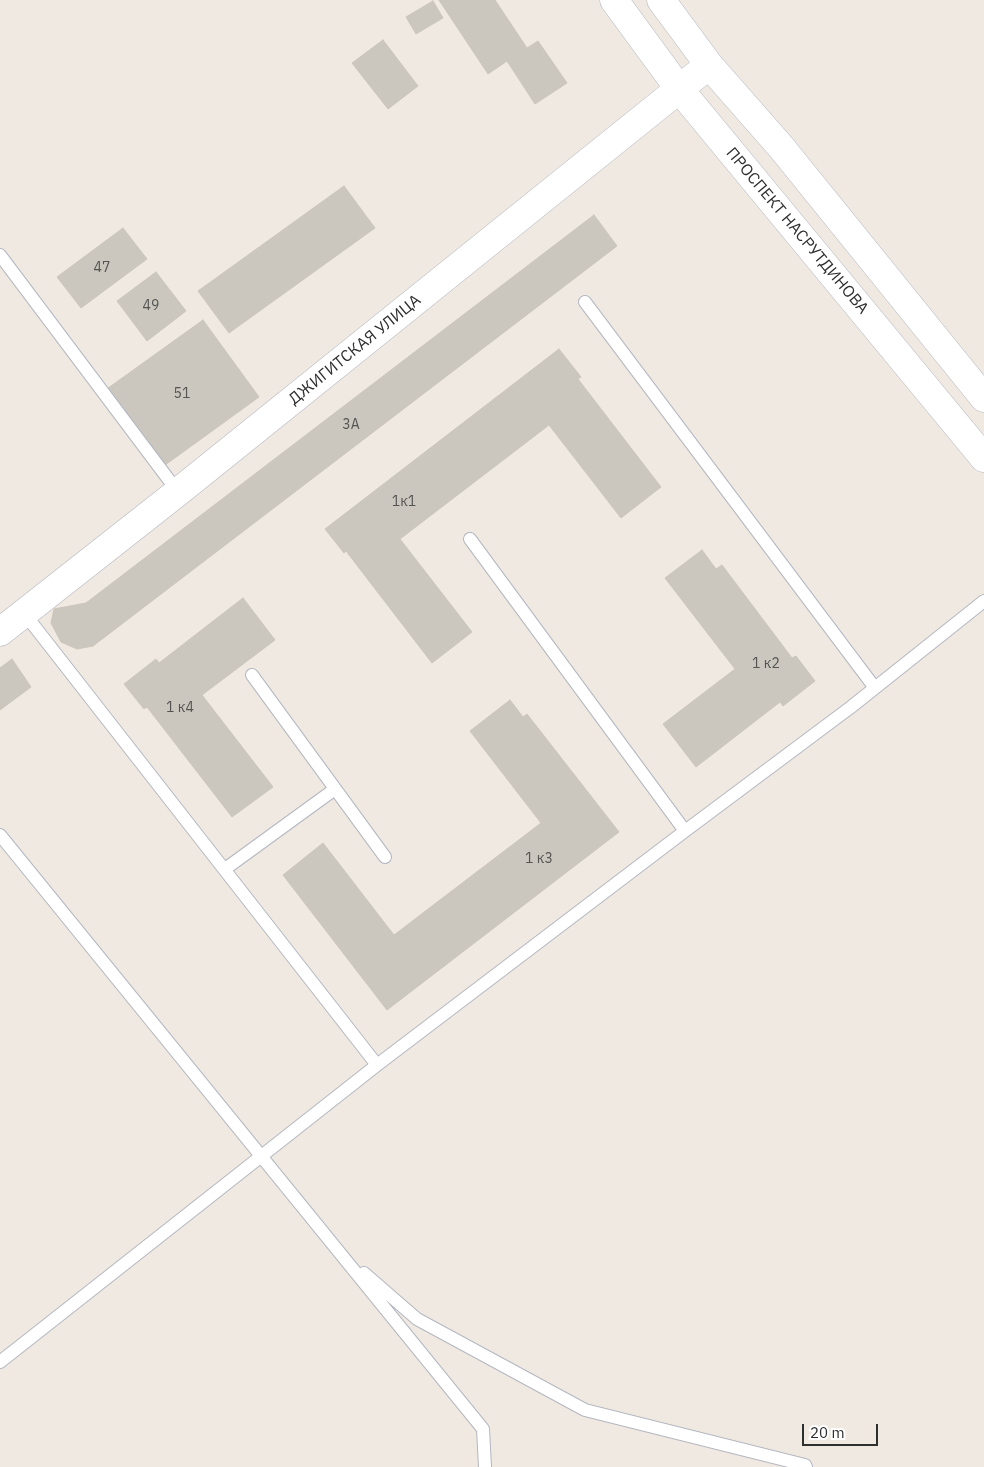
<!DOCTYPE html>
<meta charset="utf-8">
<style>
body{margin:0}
#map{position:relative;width:984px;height:1467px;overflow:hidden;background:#efe9e1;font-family:"IBM Plex Sans",sans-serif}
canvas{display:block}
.scale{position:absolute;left:802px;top:1424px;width:76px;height:22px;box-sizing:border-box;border:2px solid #2e2e2e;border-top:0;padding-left:6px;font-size:15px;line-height:18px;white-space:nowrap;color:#2e2e2e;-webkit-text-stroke:4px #fff;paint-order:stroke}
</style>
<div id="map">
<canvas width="984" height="1467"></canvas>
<div class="scale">20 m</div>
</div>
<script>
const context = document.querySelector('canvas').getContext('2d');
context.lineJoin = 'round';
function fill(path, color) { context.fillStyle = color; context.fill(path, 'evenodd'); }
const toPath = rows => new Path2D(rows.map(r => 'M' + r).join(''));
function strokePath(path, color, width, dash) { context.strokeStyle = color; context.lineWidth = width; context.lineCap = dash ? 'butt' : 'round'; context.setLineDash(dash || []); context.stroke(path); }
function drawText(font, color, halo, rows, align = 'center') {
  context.font = font + ' "IBM Plex Sans",sans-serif'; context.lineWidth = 4.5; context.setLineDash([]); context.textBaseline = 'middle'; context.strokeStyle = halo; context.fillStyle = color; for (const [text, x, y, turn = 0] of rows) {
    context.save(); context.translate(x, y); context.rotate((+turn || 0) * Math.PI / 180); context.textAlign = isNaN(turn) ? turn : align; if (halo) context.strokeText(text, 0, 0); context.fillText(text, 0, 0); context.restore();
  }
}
const building = toPath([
 [439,0,495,0,527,48,538,41,567,83,535,104,507,61,488,74,439,0],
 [433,1,443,18,416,34,406,17,433,1],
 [383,40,418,86,388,109,352,63,383,40],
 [344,186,375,228,229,333,198,291,344,186],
 [594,215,617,246,93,646,77,649,61,642,51,623,54,609,86,603,594,215],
 [123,228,147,259,81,308,57,277,123,228],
 [156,272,186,311,147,341,117,301,156,272],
 [203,320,259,397,161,468,104,391,203,320],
 [559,349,581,377,578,379,661,487,621,518,549,425,400,539,472,632,432,663,346,551,344,553,325,529,559,349],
 [702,550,716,569,722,565,792,658,796,656,815,681,783,706,780,702,696,767,663,724,735,669,665,578,702,550],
 [243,598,275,640,202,695,273,787,232,817,147,707,144,709,124,684,156,659,159,663,243,598],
 [12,659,31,687,0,710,0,668,12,659],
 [510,700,523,717,527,714,619,832,387,1010,283,875,323,843,394,935,541,823,470,731,510,700]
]);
fill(building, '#cbc7bf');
strokePath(building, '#cbc5ba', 1);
const service = toPath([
 [0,255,178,492],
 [585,302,875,688],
 [470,539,685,831],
 [24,613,377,1065,685,831,851,707,984,601],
 [252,675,385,857],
 [0,835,483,1429,485,1467],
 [225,869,335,789],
 [364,1273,417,1319,585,1410,805,1465,806,1467],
 [0,1362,377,1065]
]);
const tertiary = toPath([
 [0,632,178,492,709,65]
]);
const secondary = toPath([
 [614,0,680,90,984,458],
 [661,0,709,65,781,147,984,398]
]);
strokePath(service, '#b4b7c1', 14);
strokePath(tertiary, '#b4b7c1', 29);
strokePath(secondary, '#b4b7c1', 29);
strokePath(service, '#fff', 12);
strokePath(tertiary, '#fff', 28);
strokePath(secondary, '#fff', 28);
drawText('14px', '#555452', null, [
 ["47",102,268],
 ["49",151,306],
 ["51",182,394],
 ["3А",351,425],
 ["1к1",404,502],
 ["1 к2",766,664],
 ["1 к4",180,708],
 ["1 к3",539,859]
]);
drawText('16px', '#2e2e2e', '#fff', [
 ["ПРОСПЕКТ НАСРУТДИНОВА",797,231,50],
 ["ДЖИГИТСКАЯ УЛИЦА",355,350,-39]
]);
</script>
